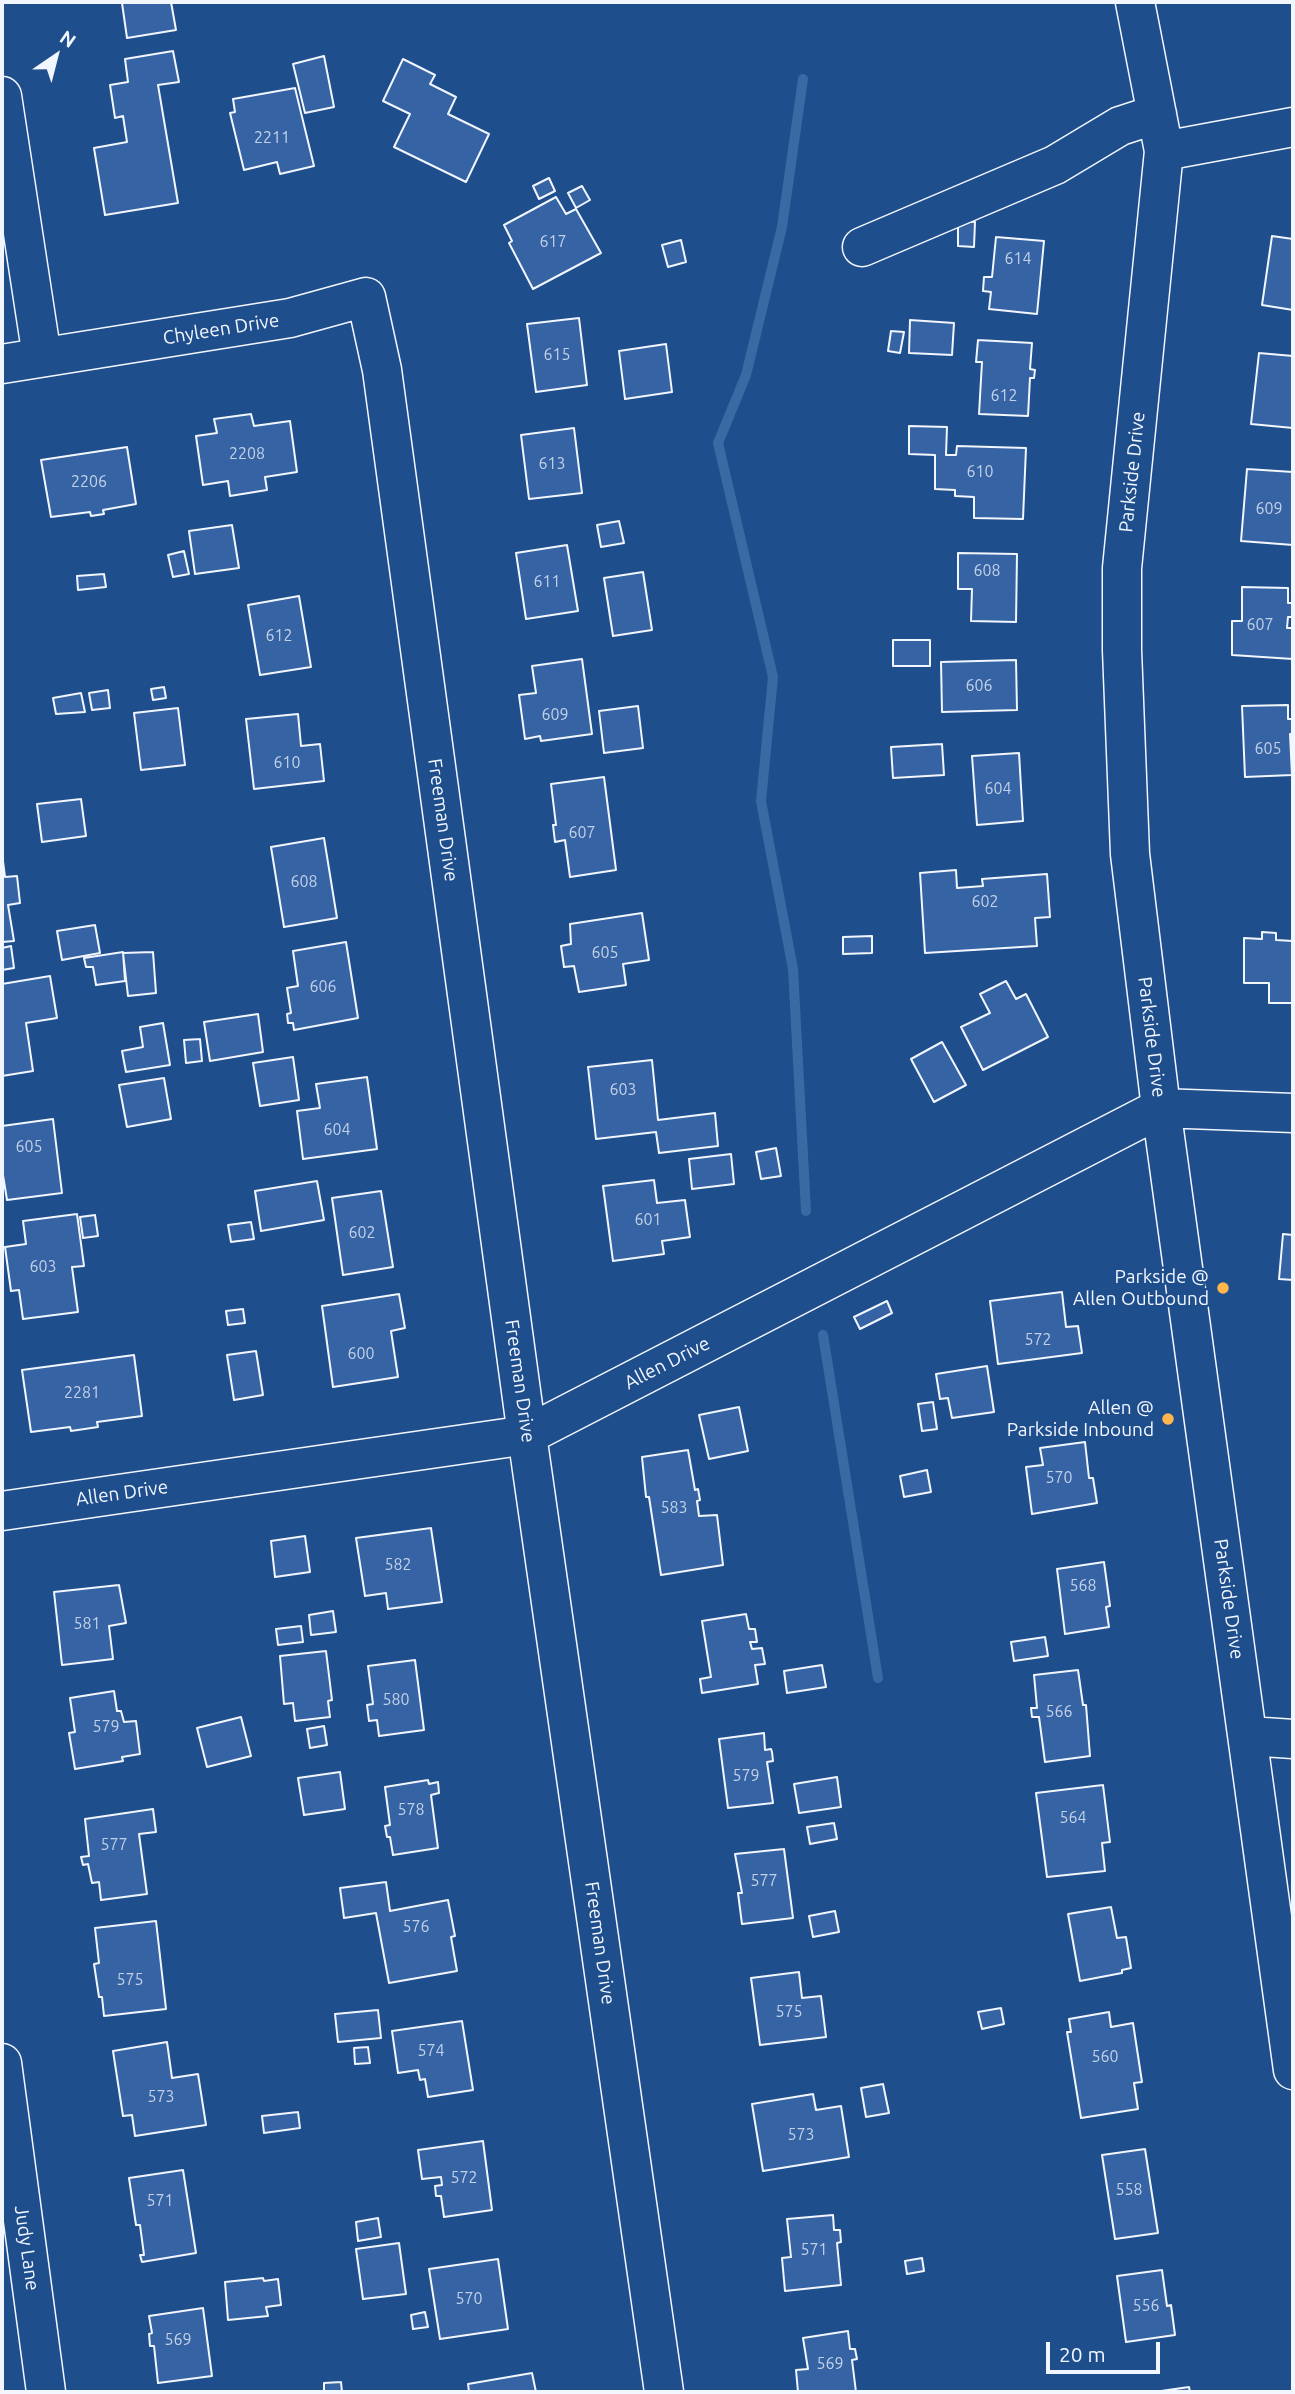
<!DOCTYPE html>
<style>
body{margin:0}
#map{position:relative;width:1295px;height:2394px;overflow:hidden;background:#1f4e8c;font-family:Ubuntu,sans-serif}
canvas{display:block}
.frame{position:absolute;inset:0;border:4px solid #f2f6ff;pointer-events:none}
.north{position:absolute;left:21px;top:21px;width:70px;height:70px;-webkit-text-stroke:5px #1f4e8c;paint-order:stroke;rotate:35deg;font-size:19px;font-weight:700;line-height:28px;text-align:center;color:#f2f6ff}
.north::after{content:'';display:block;margin:auto;width:24px;height:32px;background:#f2f6ff;clip-path:polygon(50% 0,100% 100%,50% 72%,0 100%)}
.scale{position:absolute;left:1046px;top:2342px;width:114px;height:32px;box-sizing:border-box;border:4px solid #f2f6ff;border-top:0;padding-left:9px;font-size:21px;line-height:24px;white-space:nowrap;color:#f2f6ff;-webkit-text-stroke:5px #1f4e8c;paint-order:stroke}
</style>
<div id="map">
<canvas width="1295" height="2394"></canvas>
<div class="frame"></div>
<div class="north">N</div>
<div class="scale">20 m</div>
</div>
<script>
const context = document.querySelector('canvas').getContext('2d');
context.lineJoin = 'round';
const toPath = rows => new Path2D(rows.map(r => 'M' + r).join(''));
function strokePath(path, color, width, dash) { context.strokeStyle = color; context.lineWidth = width; context.lineCap = dash ? 'butt' : 'round'; context.setLineDash(dash || []); context.stroke(path); }
function fill(path, color) { context.fillStyle = color; context.fill(path, 'evenodd'); }
function drawText(font, color, halo, rows, align = 'center') {
  context.font = font + ' Ubuntu,sans-serif'; context.lineWidth = 5; context.setLineDash([]); context.textBaseline = 'middle'; context.strokeStyle = halo; context.fillStyle = color; for (const [text, x, y, turn = 0] of rows) {
    context.save(); context.translate(x, y); context.rotate((+turn || 0) * Math.PI / 180); context.textAlign = isNaN(turn) ? turn : align; if (halo) context.strokeText(text, 0, 0); context.fillText(text, 0, 0); context.restore();
  }
}
strokePath(toPath([
 [803,79,782,227,746,375,718,443,773,677,761,801,793,969,806,1211],
 [823,1335,878,1678]
]), '#3b69a3', 10);
const building = toPath([
 [171,2,176,30,127,38,122,3,171,2],
 [173,51,179,82,158,85,178,203,105,215,94,148,127,142,123,116,115,118,110,85,128,82,125,59,173,51],
 [324,56,334,107,305,113,293,64,324,56],
 [403,59,435,75,430,84,456,97,448,114,489,134,466,182,394,147,410,114,383,101,403,59],
 [295,88,314,166,280,174,277,162,244,170,230,113,235,112,233,99,295,88],
 [549,178,555,191,539,199,533,186,549,178],
 [582,186,590,200,576,208,568,193,582,186],
 [556,197,566,214,576,209,601,253,533,289,509,243,512,241,504,225,556,197],
 [958,221,975,222,974,247,958,246,958,221],
 [1272,236,1293,239,1293,310,1262,305,1272,236],
 [996,237,1044,241,1037,314,989,309,991,292,983,291,984,277,992,277,996,237],
 [681,240,686,262,668,267,662,245,681,240],
 [579,318,587,385,536,392,527,324,579,318],
 [910,320,954,323,952,355,909,353,910,320],
 [891,331,904,332,900,353,888,351,891,331],
 [978,340,1032,343,1030,369,1035,370,1034,378,1030,378,1028,416,979,414,982,362,976,362,978,340],
 [666,344,672,392,625,399,619,351,666,344],
 [1259,353,1293,356,1293,428,1251,424,1259,353],
 [251,414,254,426,290,421,297,472,265,477,267,490,230,496,228,481,203,485,196,436,217,433,214,419,251,414],
 [909,426,947,427,946,455,956,455,957,446,1026,448,1023,519,974,518,974,497,955,496,955,490,935,489,935,455,909,454,909,426],
 [574,428,582,493,529,499,521,435,574,428],
 [127,447,136,504,103,510,104,514,91,516,90,512,51,517,41,460,127,447],
 [1247,469,1293,472,1293,545,1241,541,1247,469],
 [619,521,624,543,601,547,597,525,619,521],
 [232,525,239,568,195,574,189,531,232,525],
 [567,545,578,611,526,619,516,553,567,545],
 [184,551,189,574,173,577,168,555,184,551],
 [958,553,1017,554,1016,622,971,621,972,589,958,589,958,553],
 [643,572,652,630,613,636,604,578,643,572],
 [104,574,106,587,78,590,77,576,104,574],
 [1242,587,1288,588,1288,603,1293,603,1293,617,1288,617,1287,628,1293,628,1293,659,1232,655,1232,621,1242,621,1242,587],
 [299,596,311,667,260,675,248,605,299,596],
 [893,640,930,640,930,666,893,666,893,640],
 [582,659,592,734,541,741,540,736,525,739,519,695,536,693,532,666,582,659],
 [1016,660,1017,710,942,712,941,662,1016,660],
 [164,687,166,698,153,700,151,689,164,687],
 [108,690,110,708,92,710,89,693,108,690],
 [81,693,85,712,56,714,53,698,81,693],
 [1288,705,1288,719,1293,719,1293,734,1290,734,1292,775,1245,777,1242,706,1288,705],
 [638,706,643,748,604,753,599,711,638,706],
 [178,708,185,765,141,770,134,713,178,708],
 [298,714,301,746,320,744,324,781,254,789,246,719,298,714],
 [942,744,944,775,893,778,891,747,942,744],
 [1019,753,1023,821,977,825,972,756,1019,753],
 [604,777,616,870,570,877,565,840,555,842,553,825,556,825,551,784,604,777],
 [81,799,86,836,42,842,37,804,81,799],
 [324,838,337,918,284,927,271,847,324,838],
 [3,861,5,877,17,876,20,903,8,905,14,941,2,942,3,861],
 [956,870,957,888,983,886,982,879,1047,874,1050,917,1035,918,1037,946,925,953,920,873,956,870],
 [642,913,649,960,623,964,626,985,579,992,574,966,564,967,561,946,571,944,570,924,642,913],
 [95,925,100,953,62,960,57,931,95,925],
 [1262,932,1276,933,1276,940,1293,941,1293,1003,1269,1003,1269,983,1244,983,1244,938,1262,939,1262,932],
 [872,936,872,953,843,954,843,937,872,936],
 [346,942,358,1018,294,1030,293,1023,288,1023,287,1014,291,1013,287,988,298,986,293,951,346,942],
 [11,946,14,968,2,970,2,948,11,946],
 [123,952,125,981,96,985,93,967,86,967,84,958,123,952],
 [153,952,156,993,128,996,123,953,153,952],
 [50,976,57,1018,26,1023,33,1071,2,1076,2,984,50,976],
 [1006,981,1016,999,1026,994,1048,1037,983,1070,961,1027,990,1013,980,994,1006,981],
 [258,1014,263,1052,210,1061,204,1022,258,1014],
 [163,1023,170,1065,126,1072,122,1051,143,1047,140,1027,163,1023],
 [200,1039,202,1061,186,1063,184,1040,200,1039],
 [942,1042,966,1085,934,1102,911,1059,942,1042],
 [293,1057,299,1100,260,1106,253,1063,293,1057],
 [652,1060,658,1120,715,1113,718,1146,659,1153,656,1132,596,1139,588,1067,652,1060],
 [367,1077,377,1149,303,1159,297,1111,320,1108,316,1084,367,1077],
 [164,1078,171,1119,127,1127,119,1085,164,1078],
 [53,1119,62,1193,7,1200,2,1169,2,1126,53,1119],
 [776,1148,781,1176,761,1179,756,1152,776,1148],
 [731,1154,734,1184,692,1189,689,1159,731,1154],
 [654,1180,657,1203,685,1200,690,1237,662,1241,664,1254,613,1261,603,1186,654,1180],
 [317,1181,324,1220,261,1231,255,1191,317,1181],
 [381,1191,393,1267,343,1275,332,1198,381,1191],
 [77,1214,84,1266,72,1267,78,1312,23,1319,19,1290,11,1291,5,1247,26,1244,23,1221,77,1214],
 [95,1215,98,1236,83,1238,80,1217,95,1215],
 [251,1222,254,1239,231,1242,228,1225,251,1222],
 [1283,1234,1293,1235,1293,1280,1279,1279,1283,1234],
 [1062,1292,1066,1327,1078,1326,1082,1353,998,1364,990,1301,1062,1292],
 [399,1294,405,1328,391,1331,398,1377,333,1387,322,1306,399,1294],
 [887,1301,892,1313,860,1329,854,1317,887,1301],
 [243,1309,245,1323,228,1325,226,1311,243,1309],
 [256,1351,263,1395,234,1400,227,1355,256,1351],
 [134,1355,142,1416,97,1422,98,1427,71,1431,70,1427,31,1432,22,1370,134,1355],
 [987,1366,994,1412,952,1418,948,1398,940,1399,936,1374,987,1366],
 [933,1402,937,1429,922,1431,918,1404,933,1402],
 [739,1407,748,1451,709,1459,699,1415,739,1407],
 [1085,1442,1089,1478,1093,1478,1097,1503,1032,1514,1026,1467,1043,1465,1040,1448,1085,1442],
 [688,1450,695,1490,698,1489,700,1500,697,1501,699,1516,717,1515,723,1565,661,1575,649,1497,646,1497,642,1457,688,1450],
 [927,1470,931,1492,904,1497,900,1476,927,1470],
 [431,1528,442,1602,388,1609,386,1593,365,1596,356,1538,431,1528],
 [305,1536,310,1572,275,1577,271,1541,305,1536],
 [1104,1562,1110,1606,1106,1607,1109,1627,1065,1634,1057,1569,1104,1562],
 [119,1585,126,1623,109,1626,113,1659,62,1665,54,1592,119,1585],
 [333,1611,336,1632,311,1635,309,1615,333,1611],
 [746,1614,749,1629,755,1629,757,1642,750,1642,752,1649,762,1648,765,1664,755,1665,758,1684,702,1693,700,1679,711,1677,702,1621,746,1614],
 [301,1626,303,1642,278,1645,276,1629,301,1626],
 [1045,1637,1048,1656,1014,1661,1011,1642,1045,1637],
 [326,1651,332,1700,328,1701,330,1717,295,1721,293,1703,284,1704,280,1656,326,1651],
 [415,1660,424,1730,379,1736,377,1720,369,1721,367,1705,373,1704,368,1666,415,1660],
 [822,1665,826,1687,787,1693,784,1671,822,1665],
 [1078,1670,1083,1705,1086,1705,1090,1756,1045,1762,1039,1717,1032,1717,1031,1708,1037,1708,1034,1675,1078,1670],
 [114,1691,117,1711,121,1711,124,1722,136,1721,140,1754,122,1757,123,1761,75,1769,69,1733,75,1732,70,1698,114,1691],
 [241,1717,251,1756,207,1767,197,1728,241,1717],
 [324,1726,327,1745,310,1748,307,1729,324,1726],
 [764,1733,765,1750,771,1749,772,1752,773,1761,767,1762,773,1803,728,1808,719,1739,764,1733],
 [340,1772,345,1809,304,1815,298,1778,340,1772],
 [837,1777,841,1807,799,1813,794,1784,837,1777],
 [428,1780,429,1784,438,1782,439,1793,431,1795,438,1848,393,1855,390,1837,387,1837,385,1826,390,1825,385,1787,428,1780],
 [1103,1785,1110,1842,1102,1843,1105,1871,1047,1877,1036,1793,1103,1785],
 [153,1809,156,1832,139,1834,147,1894,101,1900,99,1882,92,1883,88,1864,83,1865,81,1857,89,1856,85,1819,153,1809],
 [834,1823,837,1839,810,1844,807,1827,834,1823],
 [784,1849,793,1918,742,1924,738,1893,742,1893,735,1854,784,1849],
 [386,1882,390,1911,448,1900,455,1936,451,1937,457,1971,389,1983,376,1913,344,1918,340,1888,386,1882],
 [1111,1907,1117,1938,1126,1937,1131,1968,1122,1970,1122,1973,1080,1981,1068,1914,1111,1907],
 [835,1911,839,1932,813,1937,809,1916,835,1911],
 [156,1921,166,2009,104,2016,102,1997,99,1997,94,1964,99,1963,95,1928,156,1921],
 [799,1972,802,1998,821,1996,826,2037,760,2045,751,1978,799,1972],
 [1001,2008,1004,2024,982,2029,978,2012,1001,2008],
 [378,2010,381,2038,338,2042,335,2014,378,2010],
 [1109,2012,1111,2027,1133,2023,1142,2082,1134,2083,1138,2109,1081,2118,1067,2032,1071,2032,1069,2019,1109,2012],
 [462,2021,473,2090,428,2097,425,2079,420,2080,418,2070,398,2073,392,2031,462,2021],
 [167,2042,172,2078,198,2074,206,2125,135,2136,132,2115,123,2116,113,2051,167,2042],
 [368,2047,370,2063,355,2064,354,2048,368,2047],
 [883,2084,889,2113,866,2117,861,2088,883,2084],
 [813,2094,816,2110,841,2106,849,2157,763,2171,752,2104,813,2094],
 [298,2112,300,2128,264,2133,262,2116,298,2112],
 [483,2141,492,2210,444,2217,441,2196,436,2196,435,2186,442,2185,441,2177,422,2179,418,2150,483,2141],
 [1145,2149,1158,2233,1115,2239,1102,2155,1145,2149],
 [183,2170,196,2253,142,2262,140,2255,144,2255,140,2225,136,2225,129,2178,183,2170],
 [833,2215,834,2230,840,2230,841,2242,837,2243,841,2285,785,2291,782,2258,791,2257,787,2219,833,2215],
 [378,2218,381,2237,358,2241,356,2222,378,2218],
 [399,2243,406,2294,363,2299,356,2249,399,2243],
 [922,2258,924,2271,907,2274,905,2261,922,2258],
 [498,2259,508,2329,440,2339,429,2269,498,2259],
 [1162,2270,1167,2306,1171,2305,1175,2335,1126,2342,1117,2276,1162,2270],
 [263,2278,264,2281,278,2279,281,2305,266,2307,268,2316,228,2320,225,2282,263,2278],
 [203,2308,212,2376,158,2383,154,2346,150,2346,149,2334,152,2333,149,2316,203,2308],
 [425,2312,428,2327,413,2329,411,2315,425,2312],
 [848,2331,850,2349,855,2349,857,2359,852,2360,856,2392,798,2392,796,2370,808,2369,803,2338,848,2331],
 [532,2373,536,2392,469,2392,468,2384,532,2373],
 [341,2382,342,2392,324,2392,324,2383,341,2382],
 [1189,2387,1190,2392,1154,2392,1189,2387]
]);
fill(building, '#3563a3');
strokePath(building, '#f2f6ff', 2);
const minor = toPath([
 [1135,2,1164,151,1122,568,1122,650,1130,854,1161,1108,1293,2070],
 [2,96,42,357],
 [1164,151,1293,127],
 [862,247,1055,165,1120,126,1157,114],
 [2,364,290,318,366,297,382,370,527,1435,664,2392],
 [2,1511,527,1435,1161,1108,1293,1113],
 [1249,1736,1293,1739],
 [2,2063,46,2392]
]);
strokePath(minor, '#f2f6ff', 41);
strokePath(minor, '#1f4e8c', 38);
for (const [x, y, r, color] of [
 [1223,1288,7,"#ffb74d"],
 [1168,1419,7,"#ffb74d"]
]) { const dot = new Path2D(); dot.arc(x, y, r, 0, 2 * Math.PI); context.fillStyle = color; context.fill(dot); strokePath(dot, '#1f4e8c', 2.5); }
drawText('16px', '#c3d1e8', null, [
 ["2211",272,138],
 ["617",553,242],
 ["614",1018,259],
 ["615",557,355],
 ["612",1004,396],
 ["2208",247,454],
 ["613",552,464],
 ["610",980,472],
 ["2206",89,482],
 ["609",1269,509],
 ["608",987,571],
 ["611",547,582],
 ["607",1260,625],
 ["612",279,636],
 ["606",979,686],
 ["609",555,715],
 ["605",1268,749],
 ["610",287,763],
 ["604",998,789],
 ["607",582,833],
 ["608",304,882],
 ["602",985,902],
 ["605",605,953],
 ["606",323,987],
 ["603",623,1090],
 ["604",337,1130],
 ["605",29,1147],
 ["601",648,1220],
 ["602",362,1233],
 ["603",43,1267],
 ["572",1038,1340],
 ["600",361,1354],
 ["2281",82,1393],
 ["570",1059,1478],
 ["583",674,1508],
 ["582",398,1565],
 ["568",1083,1586],
 ["581",87,1624],
 ["580",396,1700],
 ["566",1059,1712],
 ["579",106,1727],
 ["579",746,1776],
 ["578",411,1810],
 ["564",1073,1818],
 ["577",114,1845],
 ["577",764,1881],
 ["576",416,1927],
 ["575",130,1980],
 ["575",789,2012],
 ["574",431,2051],
 ["560",1105,2057],
 ["573",161,2097],
 ["573",801,2135],
 ["572",464,2178],
 ["558",1129,2190],
 ["571",160,2201],
 ["571",814,2250],
 ["570",469,2299],
 ["556",1146,2306],
 ["569",178,2340],
 ["569",830,2364]
]);
drawText('19px', '#f2f6ff', '#1f4e8c', [
 ["Chyleen Drive",221,329,-9],
 ["Parkside Drive",1132,472,-84],
 ["Freeman Drive",443,820,82],
 ["Parkside Drive",1152,1037,83],
 ["Allen Drive",667,1363,-27],
 ["Freeman Drive",520,1381,82],
 ["Allen Drive",122,1493,-8],
 ["Parkside Drive",1229,1599,82],
 ["Freeman Drive",600,1943,82],
 ["Judy Lane",27,2248,82]
]);
drawText('19px', '#f2f6ff', '#1f4e8c', [
 ["Parkside @",1209,1277],
 ["Allen Outbound",1209,1299],
 ["Allen @",1154,1408],
 ["Parkside Inbound",1154,1430]
], 'right');
</script>
